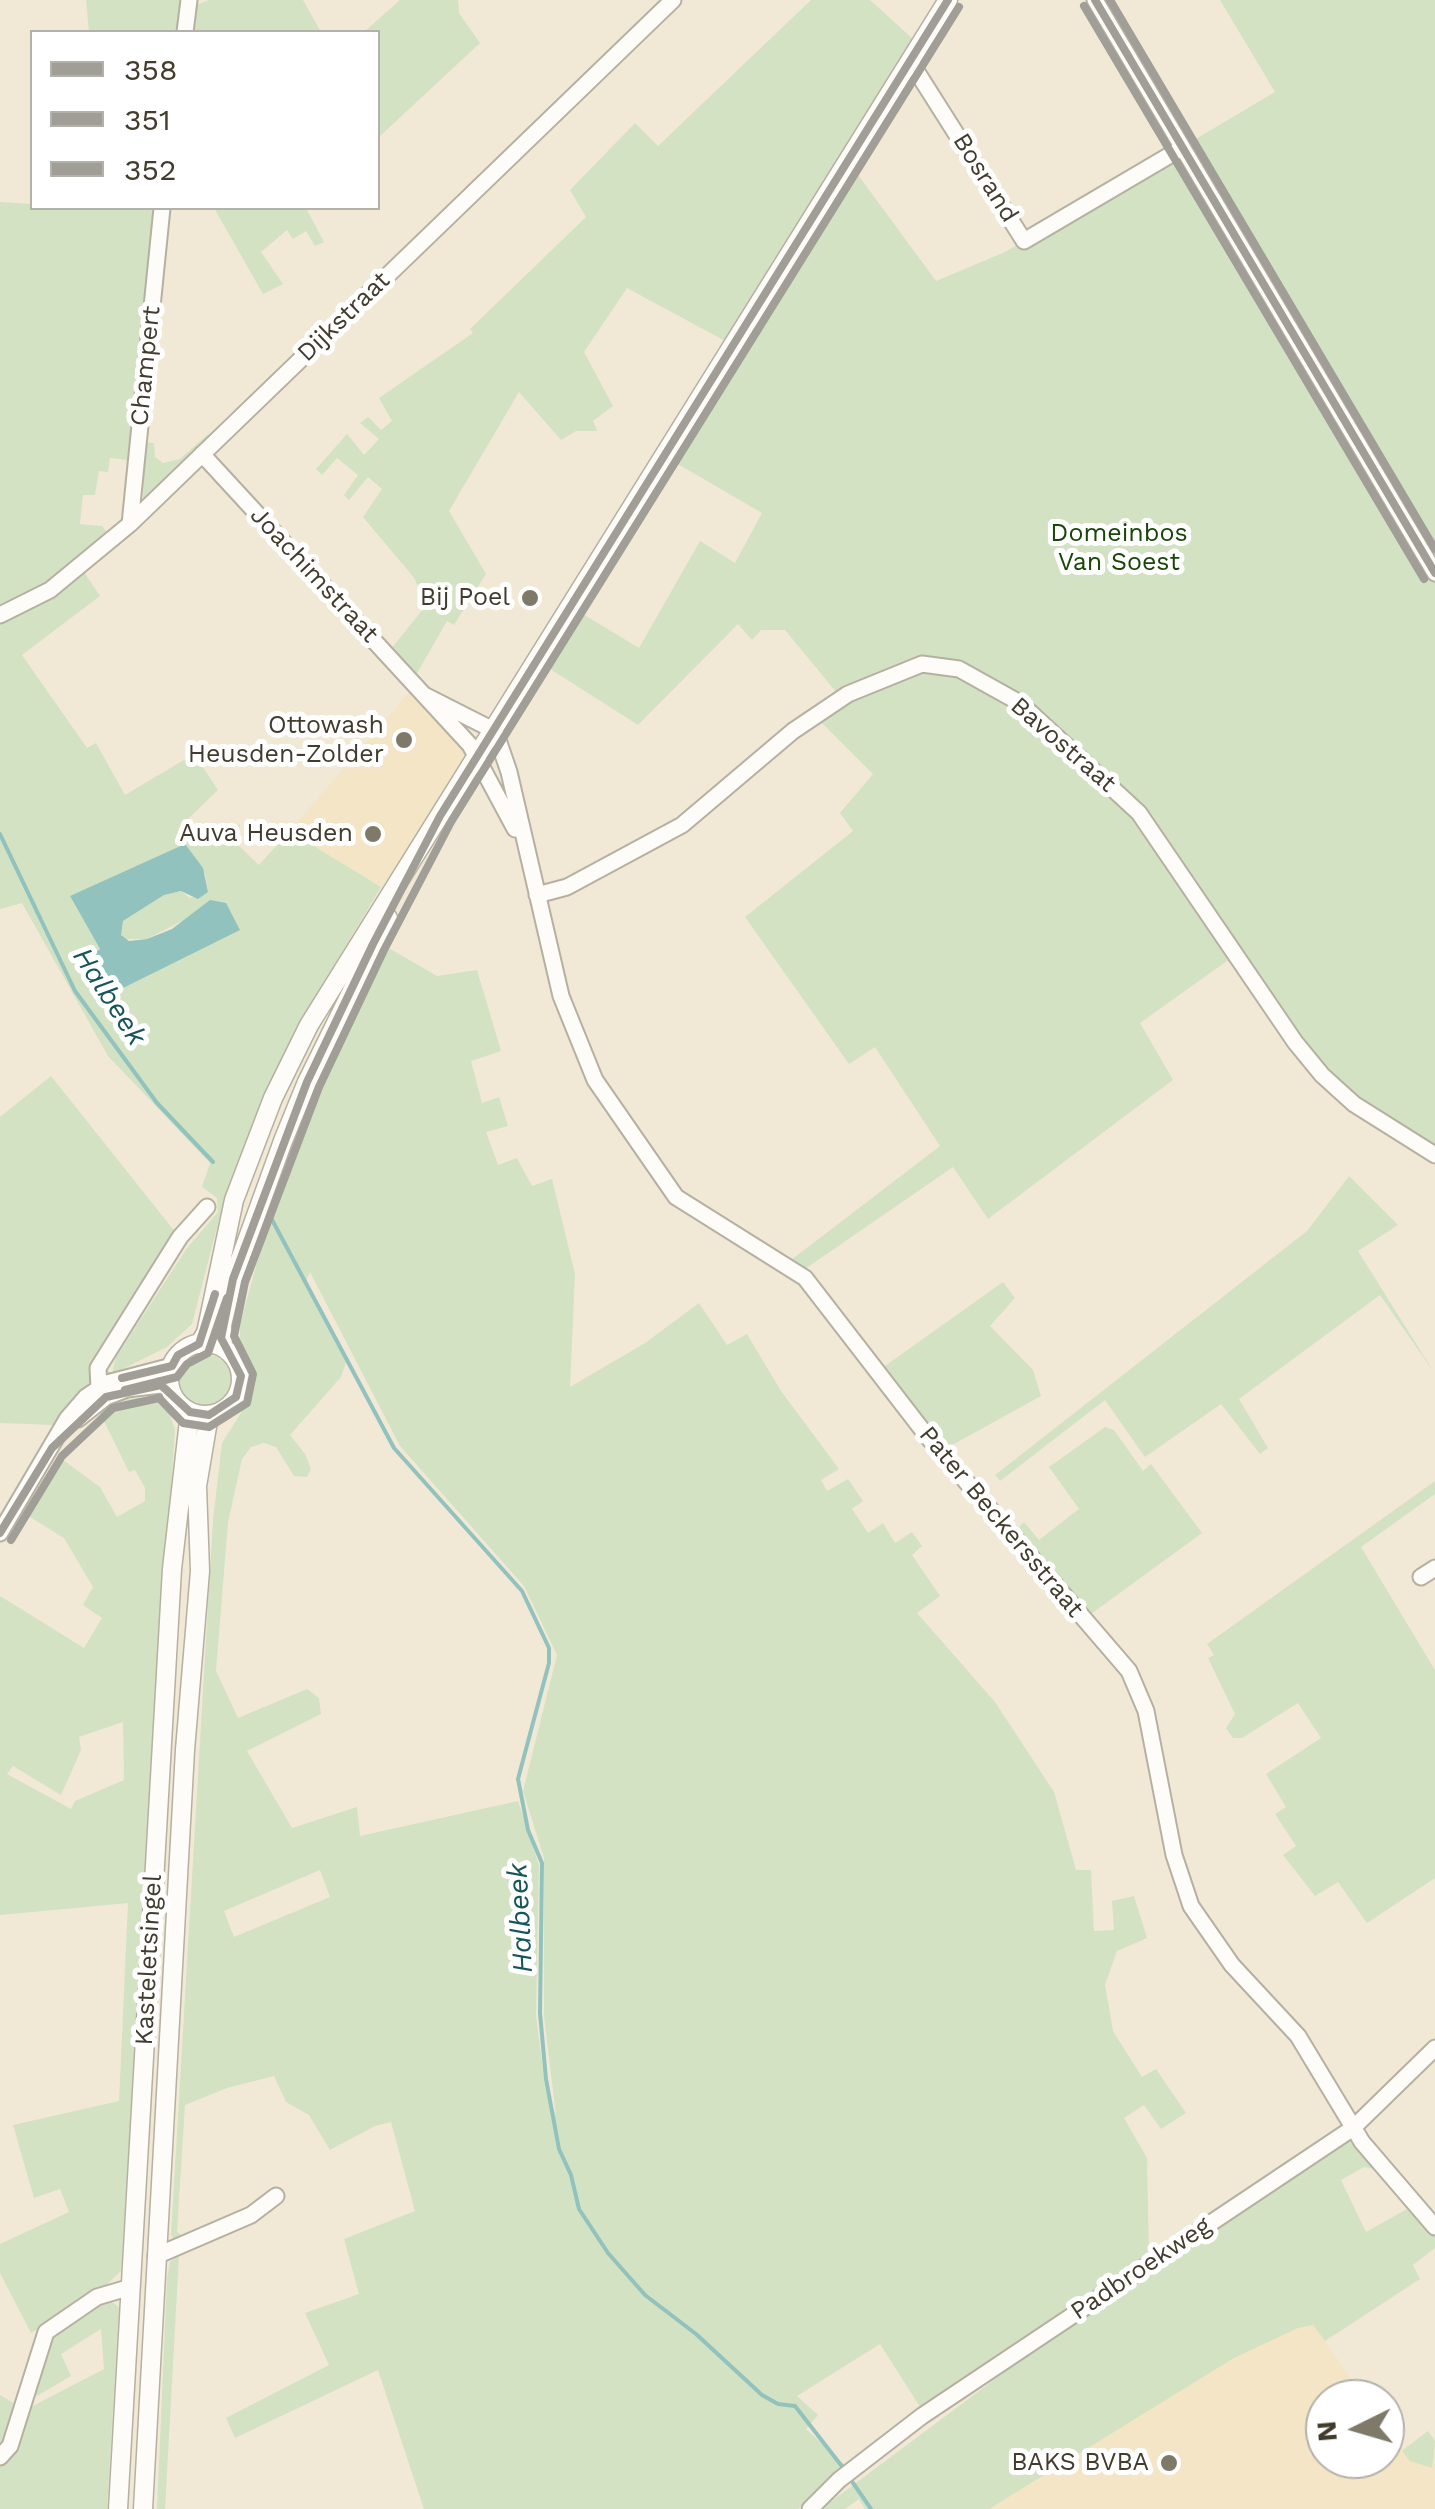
<!DOCTYPE html>
<style>
body{margin:0}
#map{position:relative;width:1435px;height:2509px;overflow:hidden;background:#f1e9d6;font-family:"Work Sans",sans-serif}
canvas{display:block}
.legend{position:absolute;left:30px;top:30px;width:350px;height:180px;box-sizing:border-box;background:#fff;border:2px solid #b3b1ab;margin:0;padding:12px 18px;list-style:none;font-size:30px;color:#423c2e}
.legend li{display:flex;align-items:center;gap:20px;height:50px}
.legend b{width:50px;border:2px solid #b3b1ab}
.north{position:absolute;left:1305px;top:2379px;width:100px;height:100px;box-sizing:border-box;background:#fff;border:2px solid #b3b1ab;border-radius:50%;rotate:265deg;font-size:28px;font-weight:700;line-height:40px;text-align:center;color:#423c2e}
.north::after{content:'';display:block;margin:auto;width:35px;height:45px;background:#7f7969;clip-path:polygon(50% 0,100% 100%,50% 72%,0 100%)}
</style>
<div id="map">
<canvas width="1435" height="2509"></canvas>
<ul class="legend">
<li><b style="height:12px;background:#a09e96"></b>358</li>
<li><b style="height:12px;background:#a09e96"></b>351</li>
<li><b style="height:12px;background:#a09e96"></b>352</li>
</ul>
<div class="north">N</div>
</div>
<script>
const context = document.querySelector('canvas').getContext('2d');
context.lineJoin = 'round';
function fill(path, color) { context.fillStyle = color; context.fill(path, 'evenodd'); }
const toPath = rows => new Path2D(rows.map(r => 'M' + r).join(''));
function strokePath(path, color, width, dash) { context.strokeStyle = color; context.lineWidth = width; context.lineCap = dash ? 'butt' : 'round'; context.setLineDash(dash || []); context.stroke(path); }
function drawText(font, color, halo, rows, align = 'center') {
  context.font = font + ' "Work Sans",sans-serif'; context.lineWidth = 10; context.setLineDash([]); context.textBaseline = 'middle'; context.strokeStyle = halo; context.fillStyle = color; for (const [text, x, y, turn = 0] of rows) {
    context.save(); context.translate(x, y); context.rotate((+turn || 0) * Math.PI / 180); context.textAlign = isNaN(turn) ? turn : align; if (halo) context.strokeText(text, 0, 0); context.fillText(text, 0, 0); context.restore();
  }
}
fill(toPath([
 [413,688,467,749,467,757,435,812,381,887,317,848,295,825],
 [1313,2325,1366,2399,1325,2399,1325,2459,1385,2459,1385,2426,1402,2449,1427,2432,1435,2443,1435,2509,989,2509,1234,2358,1298,2328]
]), '#f3e5c5');
fill(toPath([
 [86,0,182,0,178,32,89,32],
 [209,0,303,0,321,32,191,32,194,6],
 [400,0,458,0,459,13,480,43,378,138,378,32,364,32],
 [811,0,870,0,913,39,727,342,627,288,584,352,613,406,593,421,597,431,576,431,561,440,519,392,449,511,486,574,454,625,447,621,416,675,391,649,424,608,415,579,363,517,382,489,368,477,349,500,344,495,358,475,337,458,322,475,316,469,347,434,364,455,379,439,360,423,368,417,381,430,392,421,379,398,473,333,470,329,586,217,570,190,635,123,658,146],
 [1220,0,1435,0,1435,1150,1356,1102,1310,1054,1242,960,1227,961,1140,1023,1173,1080,988,1219,953,1167,805,1269,791,1260,940,1146,875,1047,849,1064,745,917,853,831,840,813,873,774,817,718,837,693,785,630,761,630,752,640,738,624,638,725,547,667,583,614,639,648,700,541,735,563,762,513,676,463,853,168,936,281,1005,252,1275,92],
 [0,202,32,204,32,208,159,208,129,460,110,458,108,472,99,471,95,495,83,495,80,524,102,526,110,536,70,583,84,572,100,596,22,655,87,748,96,743,125,795,194,754,218,790,187,820,192,834,216,847,240,824,237,844,259,865,295,825,317,848,381,887,295,1031,263,1100,224,1200,192,1324,167,1347,95,1383,53,1425,0,1423,0,1117,51,1076,176,1233,102,1368,112,1373,116,1357,187,1248,218,1212,217,1198,202,1187,210,1163,108,1056,22,903,0,909],
 [125,873,205,873,208,892,190,898,181,891,164,895,123,921,119,930,123,939,147,939,190,917,239,930,188,955,89,955,100,949,70,896],
 [214,208,306,208,324,242,315,246,306,231,293,239,287,230,261,252,283,284,263,294],
 [208,434,211,438,143,503,144,442,154,443,155,457,163,463,180,459],
 [385,946,437,976,477,970,501,1051,471,1061,482,1103,499,1097,508,1126,486,1132,498,1165,517,1158,532,1186,552,1179,575,1274,570,1387,645,1343,699,1303,727,1345,747,1334,781,1391,839,1469,821,1480,827,1491,848,1479,863,1501,852,1509,868,1533,883,1523,895,1543,912,1532,922,1546,912,1555,940,1596,917,1613,995,1702,1054,1792,1076,1870,1091,1870,1094,1931,1114,1930,1112,1901,1134,1896,1147,1938,1117,1951,1105,1985,1113,2031,1142,2077,1156,2069,1186,2113,1161,2129,1144,2105,1124,2118,1147,2158,1149,2258,922,2410,880,2344,797,2396,818,2415,806,2429,844,2464,798,2509,424,2509,378,2370,235,2438,226,2418,329,2365,305,2313,359,2294,344,2239,415,2211,391,2122,375,2126,330,2150,309,2115,286,2102,274,2076,227,2088,185,2105,177,2232,184,2237,174,2240,171,2235,213,1520,222,1443,249,1400,254,1379,240,1339,240,1325,277,1189,320,1075],
 [310,1272,400,1446,524,1586,557,1655,523,1791,544,1858,544,2016,556,2116,545,2085,536,2016,539,1865,518,1801,360,1836,357,1807,292,1828,247,1751,321,1714,319,1698,307,1689,238,1718,216,1671,228,1522,242,1459,251,1447,264,1443,276,1447,294,1476,307,1477,311,1469,305,1454,290,1435,341,1377,347,1359,306,1281],
 [320,1870,330,1897,234,1937,224,1911],
 [1349,1176,1398,1225,1358,1251,1435,1374,1380,1295,1239,1399,1268,1448,1260,1454,1221,1404,1145,1457,1105,1400,1000,1481,995,1475,1307,1231],
 [1003,1282,1015,1298,990,1326,1033,1370,1041,1396,945,1449,882,1368],
 '179 1380a26 26 0 1 1 52 0a26 26 0 1 1-52 0Z',
 [147,1397,167,1407,175,1429,121,2271,100,2291,31,2333,0,2273,0,2244,69,2212,60,2189,34,2198,13,2125,119,2101,128,1903,0,1915,0,1596,84,1648,102,1618,83,1605,93,1587,64,1538,22,1512,59,1457,100,1487,117,1517,145,1501,145,1488,135,1470,129,1472,98,1409,119,1400],
 [123,1722,124,1780,75,1801,71,1809,7,1774,13,1766,61,1795,81,1750,79,1737],
 [1105,1427,1114,1430,1143,1471,1151,1464,1202,1533,1091,1614,1015,1531,1024,1522,1039,1540,1079,1509,1049,1467],
 [1435,1481,1435,1494,1361,1547,1435,1670,1435,1878,1367,1923,1338,1882,1315,1896,1283,1855,1296,1846,1275,1814,1286,1807,1266,1774,1321,1738,1298,1703,1242,1738,1233,1738,1226,1728,1235,1714,1208,1658,1214,1655,1207,1644],
 [1350,2141,1374,2169,1364,2167,1341,2180,1366,2232,1407,2209,1435,2237,1435,2248,1413,2265,1420,2279,1325,2341,1313,2325,1298,2328,1234,2358,989,2509,865,2509,859,2499,845,2509,821,2509,1018,2362,1325,2152],
 [179,2255,165,2509,157,2509,167,2279,170,2262],
 [107,2299,119,2307,107,2509,0,2509,0,2395,15,2404,35,2344],
 [101,2329,104,2369,27,2409,32,2389,37,2396,71,2376,61,2354],
 [1428,2431,1435,2441,1432,2468,1410,2461,1402,2451]
]), '#d3e2c3');
fill(toPath([
 [185,844,203,868,208,892,198,899,181,891,164,895,123,921,121,935,129,941,147,939,172,929,210,900,226,903,240,930,123,988,105,989,87,958,100,949,70,896]
]), '#92c2be');
strokePath(toPath([
 [0,834,75,991,157,1103,213,1162],
 [270,1216,394,1448,522,1591,549,1648,549,1663,518,1779,528,1830,542,1863,540,2013,546,2079,559,2149,571,2175,579,2209,608,2253,645,2295,696,2334,762,2395,778,2404,795,2406,844,2469],
 [851,2480,871,2509]
]), '#92c2be', 4);
const minor = toPath([
 [1095,0,1435,573],
 [185,32,189,0],
 [910,61,1024,241,1182,148],
 [202,454,470,745,515,829],
 [130,524,162,208],
 [0,615,50,590,130,524,673,0],
 [426,696,495,731,509,772,561,996,595,1080,676,1197,805,1278,927,1436,1129,1671,1146,1711,1174,1855,1191,1906,1232,1965,1298,2036,1362,2142,1435,2227],
 [537,895,567,887,682,825,793,731,848,694,922,664,959,669,1020,703,1139,813,1295,1042,1322,1075,1354,1104,1435,1155],
 [99,1388,98,1368,180,1237,207,1207],
 [78,1419,106,1397,127,1389,161,1385,170,1389],
 [0,1533,67,1419,86,1397,107,1383,172,1366],
 [1421,1577,1435,1568],
 [156,2256,251,2215,276,2196],
 [0,2457,10,2446,46,2332,97,2297,131,2287],
 [810,2509,839,2480,922,2416,1353,2128,1435,2048]
]);
const major = toPath([
 '169 1379a36 36 0 1 1 72 0a36 36 0 1 1-72 0Z',
 [199,1344,206,1333,234,1200,273,1098,309,1025,948,0],
 [223,1348,222,1325,233,1279,283,1141,307,1082,388,918],
 [118,2509,172,1569,190,1412],
 [143,2509,185,1750,200,1571,197,1486,209,1415]
]);
strokePath(minor, '#b6b0a1', 19);
strokePath(major, '#b6b0a1', 21);
strokePath(minor, '#fdfcf9', 15);
strokePath(major, '#fdfcf9', 18);
strokePath(toPath([
 [1095,0,1435,573],
 [122,1378,172,1366,178,1355,199,1344,215,1294],
 [0,1533,52,1448,106,1397,161,1385,190,1412,209,1415,236,1397,241,1376,221,1338,233,1279,307,1082,373,944,440,816,948,0]
]), '#a09e96', 8);
strokePath(toPath([
 [1084,6,1424,579],
 [125,1390,177,1377,187,1364,208,1353,227,1298],
 [11,1540,62,1456,113,1408,159,1398,183,1423,209,1427,247,1403,253,1374,234,1336,245,1282,319,1087,384,950,451,822,959,7]
]), '#a09e96', 8);
strokePath(toPath([
 [1110,0,1435,549]
]), '#a09e96', 8);
for (const [x, y, r, color] of [
 [530,598,10,"#7f7969"],
 [404,740,10,"#7f7969"],
 [373,834,10,"#7f7969"],
 [1169,2463,10,"#7f7969"]
]) { const dot = new Path2D(); dot.arc(x, y, r, 0, 2 * Math.PI); context.fillStyle = color; context.fill(dot); strokePath(dot, '#fff', 4); }
drawText('25px', '#423c2e', '#fff', [
 ["Bosrand",985,178,58],
 ["Dijkstraat",344,317,-44],
 ["Champert",146,366,-84],
 ["Joachimstraat",314,575,47],
 ["Bavostraat",1063,745,41],
 ["Pater Beckersstraat",1001,1522,50],
 ["Kasteletsingel",149,1960,-87],
 ["Padbroekweg",1141,2269,-34]
]);
drawText('25px', '#184608', '#fff', [
 ["Domeinbos",1119,534],
 ["Van Soest",1119,563]
]);
drawText('25px', '#423c2e', '#fff', [
 ["Bij Poel",510,598],
 ["Ottowash",384,726],
 ["Heusden-Zolder",384,755],
 ["Auva Heusden",353,834],
 ["BAKS BVBA",1149,2463]
], 'right');
drawText('italic 28px', '#175658', '#fff', [
 ["Halbeek",109,997,57],
 ["Halbeek",521,1918,-93]
]);
</script>
